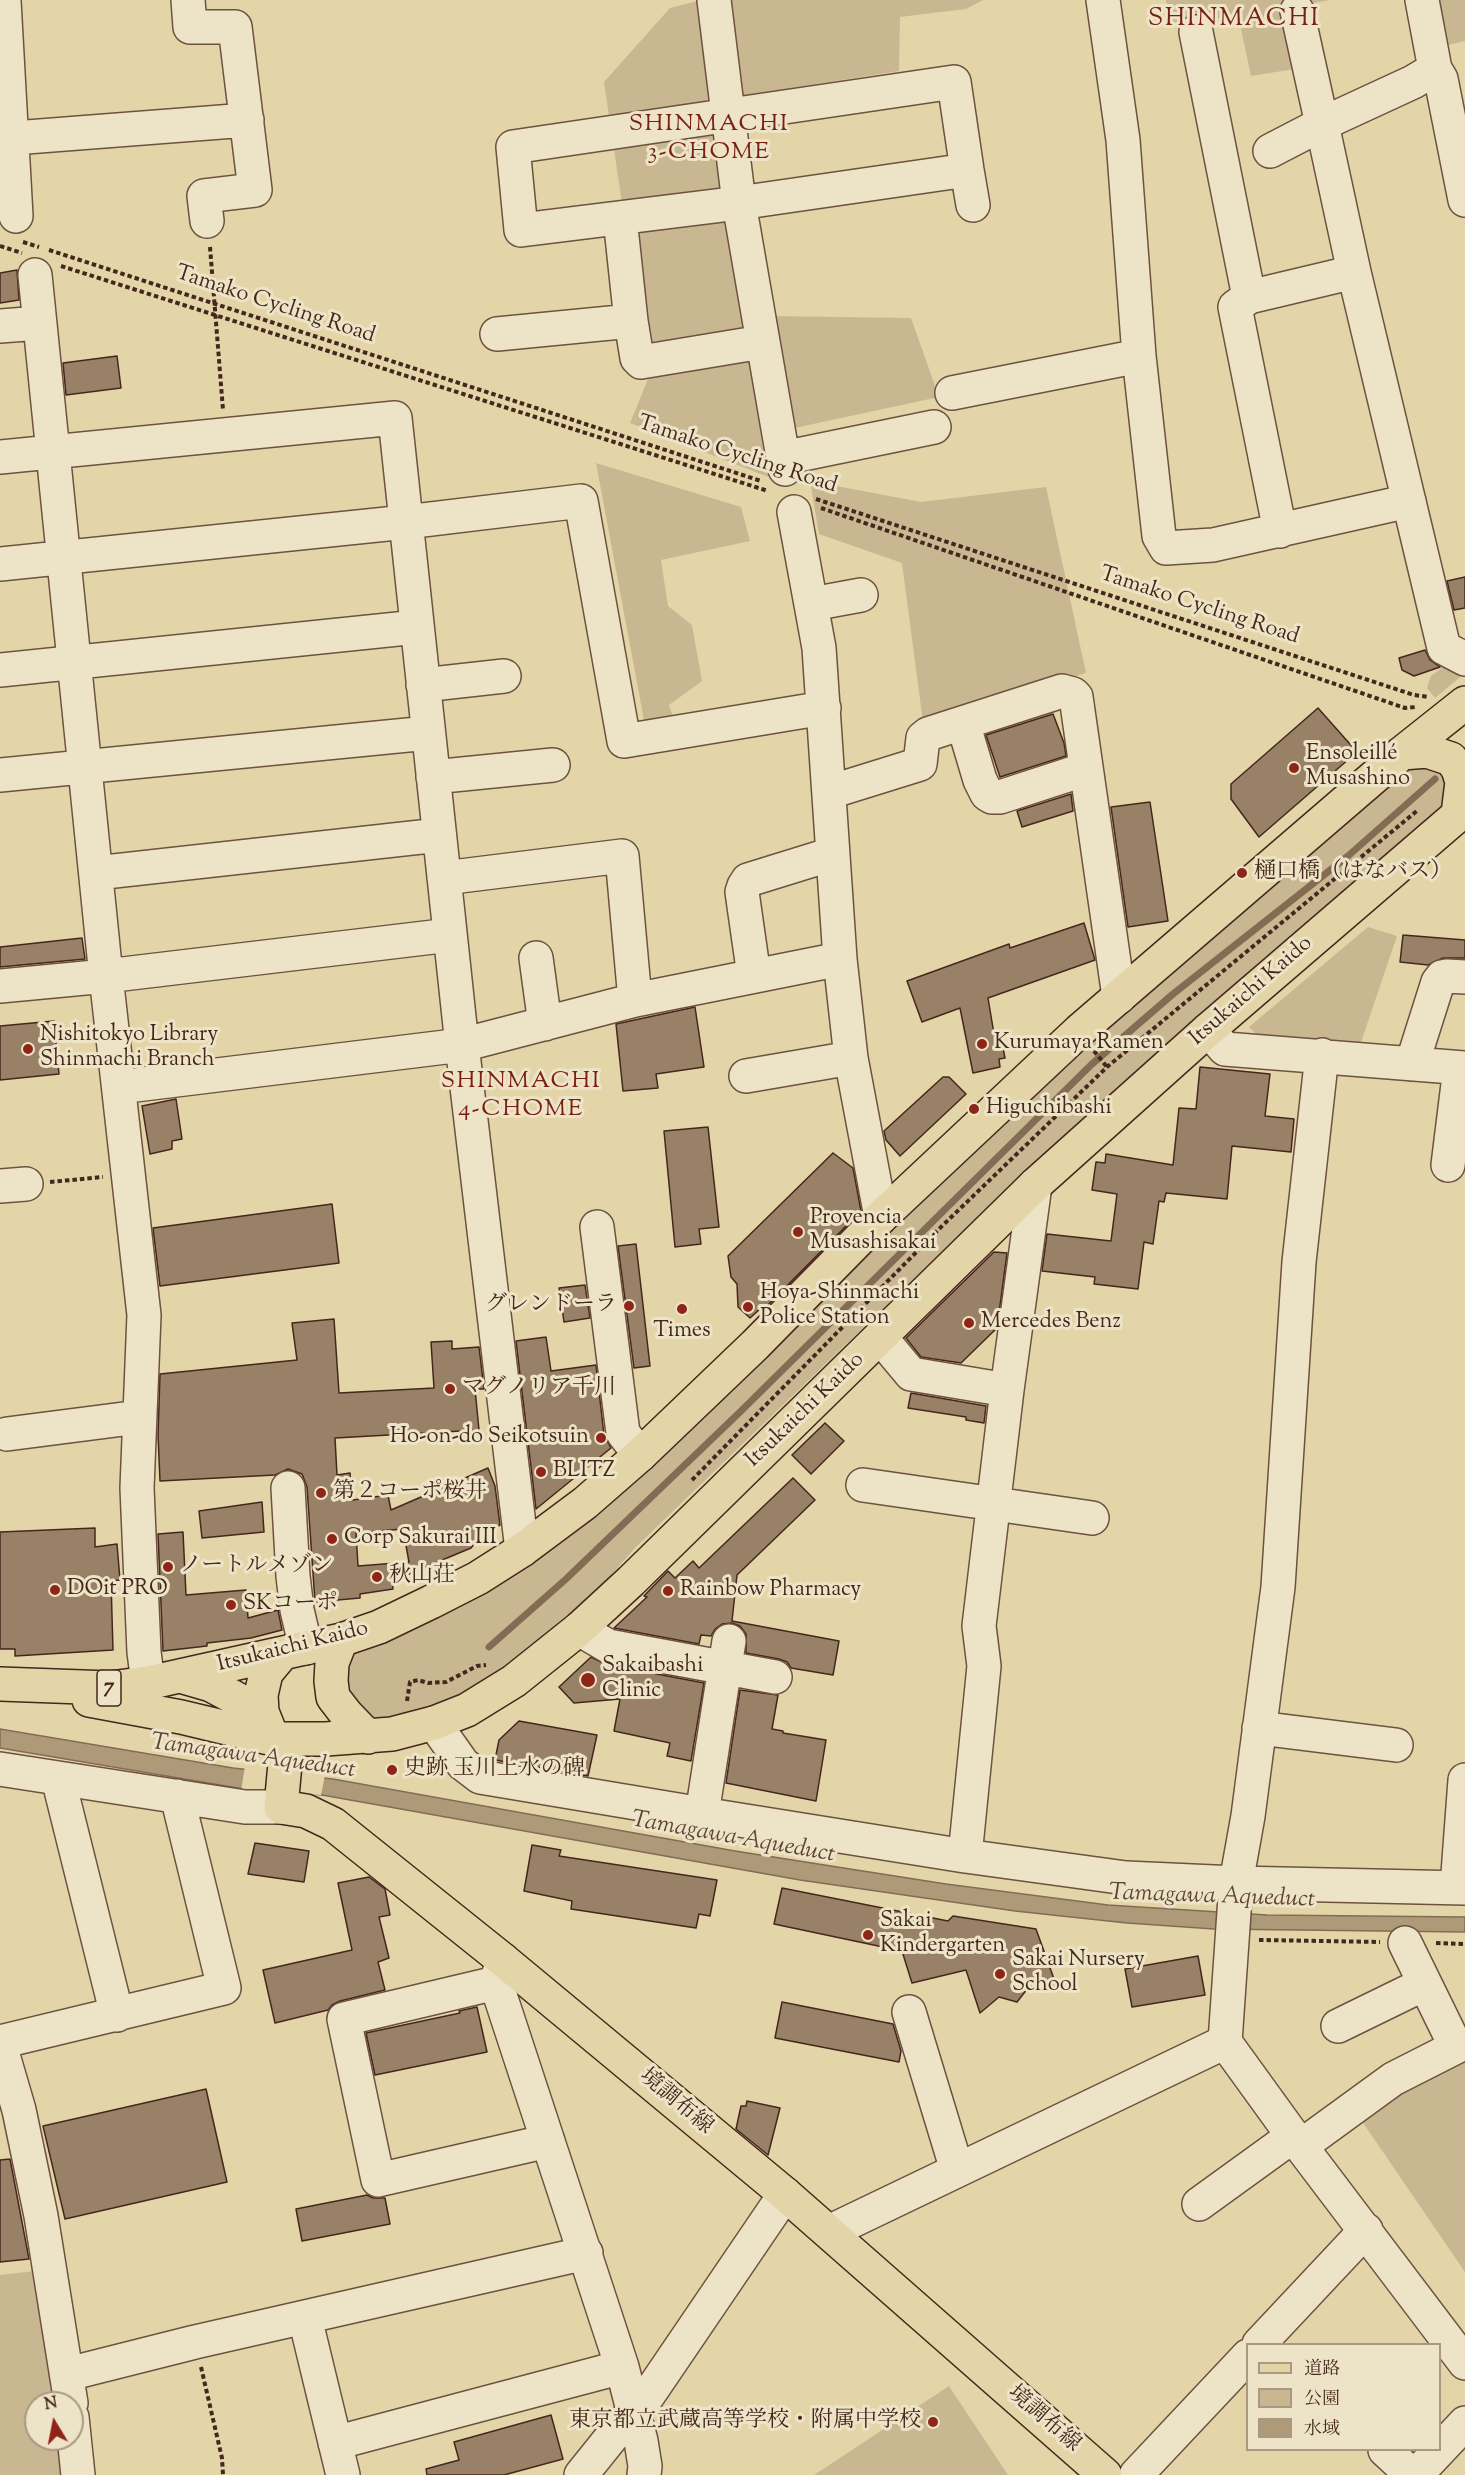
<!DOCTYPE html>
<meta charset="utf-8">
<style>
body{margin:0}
#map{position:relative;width:1465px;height:2475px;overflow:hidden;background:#e4d5a9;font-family:"Sorts Mill Goudy","Noto Serif JP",serif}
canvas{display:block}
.legend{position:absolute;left:1246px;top:2343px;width:195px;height:108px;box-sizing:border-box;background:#ede4c7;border:2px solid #aa9883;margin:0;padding:8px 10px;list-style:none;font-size:18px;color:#45271d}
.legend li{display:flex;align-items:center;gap:12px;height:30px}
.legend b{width:30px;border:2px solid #aa9883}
.north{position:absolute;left:24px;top:2391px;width:60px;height:60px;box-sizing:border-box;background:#ede4c7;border:2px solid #aa9883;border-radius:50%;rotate:350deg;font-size:16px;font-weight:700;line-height:24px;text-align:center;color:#45271d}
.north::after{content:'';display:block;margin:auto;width:21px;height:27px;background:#8f2418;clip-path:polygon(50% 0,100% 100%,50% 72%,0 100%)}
</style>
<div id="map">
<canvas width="1465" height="2475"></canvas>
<ul class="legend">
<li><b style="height:8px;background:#e4d5a9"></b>道路</li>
<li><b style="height:16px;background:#c9b791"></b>公園</li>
<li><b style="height:16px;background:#ae9a79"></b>水域</li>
</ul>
<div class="north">N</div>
</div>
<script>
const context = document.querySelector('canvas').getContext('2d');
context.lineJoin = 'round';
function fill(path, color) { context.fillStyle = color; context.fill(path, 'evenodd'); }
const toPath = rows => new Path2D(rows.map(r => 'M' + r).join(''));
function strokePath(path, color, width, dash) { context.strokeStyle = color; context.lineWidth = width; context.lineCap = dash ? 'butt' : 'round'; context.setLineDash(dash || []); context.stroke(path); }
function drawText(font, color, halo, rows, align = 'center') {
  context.font = font + ' "Sorts Mill Goudy","Noto Serif JP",serif'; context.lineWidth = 6; context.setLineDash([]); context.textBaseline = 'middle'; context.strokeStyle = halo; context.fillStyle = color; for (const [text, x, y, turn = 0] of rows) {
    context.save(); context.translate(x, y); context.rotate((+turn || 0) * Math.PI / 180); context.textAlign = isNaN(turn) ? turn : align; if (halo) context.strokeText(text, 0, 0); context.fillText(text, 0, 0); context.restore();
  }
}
fill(toPath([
 [701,0,983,0,966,9,900,17,899,71,715,100,770,316,911,318,939,397,762,435,776,480,630,423,648,379,604,82,670,8],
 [1166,0,1330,0,1287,8,1301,68,1251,76,1238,15,1170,27],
 [1433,0,1465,0,1465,41,1444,46],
 [596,463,741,507,750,541,661,560,668,606,692,625,702,681,669,705,678,730,646,731],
 [810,481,921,502,1046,487,1086,673,923,722,902,563,819,534],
 [1451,661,1465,673,1435,698,1427,688,1431,676],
 [1418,763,1439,766,1446,778,1443,808,1258,963,1018,1178,635,1548,590,1599,506,1675,382,1732,347,1692,348,1651,472,1595,904,1215,1153,988,1407,769],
 [1368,927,1397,936,1360,1045,1320,1048,1256,1034,1249,1027],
 [1465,2058,1465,2272,1357,2114],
 [35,2271,53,2403,36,2403,36,2439,58,2439,63,2475,0,2475,0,2275],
 [949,2386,1008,2475,814,2475]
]), '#c9b791');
const water = toPath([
 [0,1729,233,1768,333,1779,735,1851,946,1884,1108,1905,1267,1915,1465,1917,1465,1932,1214,1929,1127,1923,1015,1911,800,1880,322,1795,238,1788,0,1748,0,1729]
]);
fill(water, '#ae9a79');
strokePath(water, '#846c54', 1.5);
fill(toPath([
 [245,1766,325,1775,321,1795,241,1791]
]), '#e4d5a9');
strokePath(toPath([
 [489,1647,566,1579,740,1412,1092,1064,1173,994,1348,856,1435,779]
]), '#846c54', 7);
const building = toPath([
 [17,270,19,300,0,303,0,273,17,270],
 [117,356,121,388,66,395,63,363,117,356],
 [1465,577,1465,608,1454,610,1447,581,1465,577],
 [1425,650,1430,660,1440,667,1414,676,1402,670,1399,658,1425,650],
 [1318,708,1357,752,1259,837,1231,799,1231,784,1318,708],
 [1053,714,1064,743,1066,756,1000,777,986,735,1053,714],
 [1071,794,1073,811,1022,827,1017,811,1071,794],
 [1150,802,1168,921,1128,927,1111,807,1150,802],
 [1084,923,1095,960,988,998,995,1040,1001,1038,1005,1058,999,1059,1000,1067,973,1073,960,1008,922,1022,907,981,1009,944,1010,948,1084,923],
 [1403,935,1465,940,1465,958,1443,958,1428,965,1400,962,1403,935],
 [82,938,85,959,0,967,0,947,82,938],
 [695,1007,704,1067,656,1074,658,1088,623,1091,616,1024,695,1007],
 [54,1021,59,1074,0,1080,0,1026,54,1021],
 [1200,1067,1270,1074,1265,1116,1294,1119,1291,1152,1232,1146,1227,1199,1166,1193,1164,1202,1159,1201,1153,1244,1144,1242,1138,1289,1094,1284,1095,1277,1042,1271,1047,1234,1111,1241,1117,1194,1092,1190,1096,1162,1105,1163,1106,1154,1173,1165,1179,1108,1196,1109,1200,1067],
 [943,1077,949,1077,966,1094,900,1156,886,1140,884,1131,943,1077],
 [176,1099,182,1139,172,1141,172,1149,150,1154,142,1106,176,1099],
 [708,1127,719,1227,699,1229,701,1244,675,1247,664,1131,708,1127],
 [833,1153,853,1168,861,1211,762,1311,760,1309,750,1318,738,1307,737,1284,731,1277,728,1256,833,1153],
 [332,1204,339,1263,160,1286,153,1228,332,1204],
 [636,1244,650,1366,634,1368,618,1246,636,1244],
 [994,1252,1007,1253,997,1328,961,1363,921,1357,906,1338,994,1252],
 [585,1285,590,1318,564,1322,559,1288,585,1285],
 [334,1319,339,1393,434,1388,431,1342,452,1341,452,1349,479,1347,484,1389,475,1389,479,1430,335,1438,337,1475,350,1473,353,1500,388,1495,391,1510,488,1468,495,1486,500,1525,481,1535,471,1548,392,1581,393,1589,360,1594,360,1598,315,1602,307,1487,302,1474,288,1469,275,1475,160,1481,158,1435,160,1374,297,1360,292,1323,334,1319],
 [403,1529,409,1562,358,1566,356,1533,403,1529],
 [546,1337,551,1371,596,1365,604,1435,611,1448,536,1509,516,1341,546,1337],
 [911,1393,986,1406,984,1423,966,1420,966,1417,908,1408,911,1393],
 [825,1423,844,1441,811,1474,792,1455,825,1423],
 [793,1478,815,1500,737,1575,732,1621,839,1641,833,1675,791,1668,787,1662,779,1659,746,1653,746,1634,740,1626,732,1623,722,1624,715,1629,711,1636,701,1635,699,1644,614,1628,647,1597,644,1596,668,1571,675,1578,693,1561,699,1568,793,1478],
 [262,1502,264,1532,202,1538,199,1511,262,1502],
 [95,1528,95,1547,117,1544,120,1580,111,1581,113,1650,15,1656,15,1649,0,1649,0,1532,95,1528],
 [183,1532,186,1595,246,1590,248,1618,278,1610,282,1630,251,1638,207,1643,207,1646,163,1651,158,1534,183,1532],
 [591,1657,605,1664,704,1683,691,1761,667,1756,670,1743,614,1731,620,1699,574,1703,559,1687,591,1657],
 [740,1690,778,1695,772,1729,783,1731,783,1733,826,1740,816,1801,726,1783,740,1690],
 [519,1721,597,1735,588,1776,495,1760,499,1740,519,1721],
 [255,1843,309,1851,304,1882,248,1874,255,1843],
 [532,1845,561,1850,559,1856,717,1880,710,1916,699,1914,696,1928,571,1909,572,1901,524,1891,532,1845],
 [369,1877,385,1889,390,1915,379,1917,389,1958,378,1962,385,1990,340,2001,332,2005,328,2010,275,2023,263,1970,352,1950,338,1883,369,1877],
 [782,1888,948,1921,953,1916,1036,1929,1058,1990,1028,1988,1017,2002,999,1997,980,2013,966,1970,912,1983,902,1951,774,1924,782,1888],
 [1198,1956,1205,1995,1132,2007,1125,1969,1198,1956],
 [782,2002,893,2024,901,2051,899,2062,775,2038,782,2002],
 [477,2007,487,2052,375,2075,366,2033,460,2013,459,2011,477,2007],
 [206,2089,227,2182,65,2219,43,2126,206,2089],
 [747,2101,780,2108,768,2155,736,2129,741,2106,746,2106,747,2101],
 [10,2159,29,2259,0,2262,0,2160,10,2159],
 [367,2195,373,2198,385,2198,390,2224,302,2241,296,2209,367,2195],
 [551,2415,563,2459,504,2475,427,2475,426,2469,459,2460,454,2442,551,2415]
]);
fill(building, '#988166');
strokePath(building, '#45271d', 1.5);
const minor = toPath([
 [188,0,190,27,235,27,255,190,204,196,207,221],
 [714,0,739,203,785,469],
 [1103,0,1123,140,1139,356,1159,536,1166,548,1213,545,1409,501],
 [1422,0,1435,69,1441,79,1465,200],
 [0,1,4,1,16,216],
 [1196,32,1249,297],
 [1435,69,1413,82,1322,124,1354,272,1444,648,1465,659],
 [0,139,247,120],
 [1270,151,1322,124,1297,11],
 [967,170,739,203,521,230,513,147,954,82,967,170,973,205],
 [620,218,631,321,637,358,641,362,762,342],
 [35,275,106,976,144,1315,137,1488,144,1652,148,1683],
 [0,326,39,323],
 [497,334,631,321],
 [952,393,1139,356],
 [0,457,395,418,462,1045,522,1550],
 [783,458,934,427],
 [794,512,819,648,840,959,851,1058,881,1217],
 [1280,531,1235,307,1249,297,1354,272],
 [0,564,406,522,581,501,624,741,824,708],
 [812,604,861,595],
 [0,670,417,627],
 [423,685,504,676],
 [963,723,980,780,987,794,992,797,1000,797,1086,769],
 [0,775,428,733],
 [433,777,553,765],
 [830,792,920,764,923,738,928,734,1062,691,1073,694,1076,697,1119,997],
 [96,873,439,835],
 [444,878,622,856,635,1000],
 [536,958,545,1024],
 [754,976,742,892,744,886,748,880,832,854],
 [0,986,106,976,450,935],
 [1208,1030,1225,1049,1465,1068],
 [1322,1055,1299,1262,1278,1587,1248,1816,1236,1883,1225,2042,1293,2136,1465,2363],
 [1412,1064,1438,982,1442,977,1447,976,1465,977],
 [746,1076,851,1058],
 [119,1087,462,1045,635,1000,840,959],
 [1448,1165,1460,1068],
 [0,1186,26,1184],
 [597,1227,623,1433,640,1455],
 [881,1338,911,1374,1007,1390],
 [7,1434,139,1417],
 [863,1485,1092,1518],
 [288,1488,293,1576,297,1610,306,1648],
 [579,1629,608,1646,775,1677],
 [434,1723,463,1764,480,1777,702,1814,965,1856,1126,1878,1236,1883,1465,1888],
 [1259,1728,1396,1745],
 [0,1769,245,1807,281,1807],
 [58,1778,117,2015],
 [702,1814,729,1641],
 [965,1856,984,1666,979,1626,1007,1390,1035,1185],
 [1457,1887,1465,1780],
 [503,1960,496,1983,622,2367,641,2441,645,2466,644,2475],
 [496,1983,344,2019,378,2180,548,2141],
 [909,2012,957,2170],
 [1338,2026,1424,1984],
 [0,2042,224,1988,177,1796],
 [0,2045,19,2110,41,2216,71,2403],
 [1301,2146,1393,2079,1456,2047,1405,1943],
 [1199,2204,1293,2136],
 [829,2232,1225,2042],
 [305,2318,343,2475],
 [1259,2344,1366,2230],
 [68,2374,195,2342,586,2253],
 [72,2417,78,2475],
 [335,2443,622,2367],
 [1385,2450,1412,2475],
 [581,2475,618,2429,645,2400,785,2194],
 [1136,2475,1248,2356],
 [1416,2475,1465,2423]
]);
const major = toPath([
 [1402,753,1427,751,1451,759,1458,769,1462,782,1458,814],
 [341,1640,332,1663,331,1681,333,1697,346,1714,368,1737],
 [180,1676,211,1685,237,1699,249,1708,286,1753,281,1807,306,1811,333,1824,503,1960,785,2194,1105,2475],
 [0,1684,110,1688,148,1683,341,1640,379,1627,431,1602,478,1578,522,1550,585,1503,640,1455,755,1345,881,1217,1079,1031,1402,753,1465,703],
 [89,1700,181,1717,273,1739,326,1739,392,1734,434,1723,467,1710,514,1681,579,1629,631,1581,1035,1185,1208,1030,1465,809],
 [270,1732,262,1712,261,1695,266,1673,281,1655]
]);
strokePath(minor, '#6d5240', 36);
strokePath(major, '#45271d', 36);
strokePath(toPath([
 [23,242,39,247],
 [0,246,22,253],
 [210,247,223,410],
 [49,250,761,481],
 [61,266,768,491],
 [816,499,1414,695,1429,697],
 [821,508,1405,708,1416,707],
 [1094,1051,1107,1067],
 [50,1182,103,1177],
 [692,1480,941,1227,1107,1067,1418,810],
 [407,1701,410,1682,418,1680,428,1683,446,1682,477,1666,486,1665],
 [1259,1940,1380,1942],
 [1436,1943,1465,1944],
 [201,2367,222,2458,223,2475]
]), '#45271d', 4, [4.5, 3]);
strokePath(minor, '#ede4c7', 33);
strokePath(major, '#e4d5a9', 33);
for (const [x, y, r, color] of [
 [1294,768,6,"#8f2418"],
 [1242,873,6,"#8f2418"],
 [982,1044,6,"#8f2418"],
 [28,1049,6,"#8f2418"],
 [974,1109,6,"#8f2418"],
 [798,1232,6,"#8f2418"],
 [629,1306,6,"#8f2418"],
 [748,1307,6,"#8f2418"],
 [682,1309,6,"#8f2418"],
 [969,1323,6,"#8f2418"],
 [450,1389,6,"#8f2418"],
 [601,1438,6,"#8f2418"],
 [541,1472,6,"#8f2418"],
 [321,1493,6,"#8f2418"],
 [332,1539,6,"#8f2418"],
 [168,1567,6,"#8f2418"],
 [377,1577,6,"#8f2418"],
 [55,1590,6,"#8f2418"],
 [668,1591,6,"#8f2418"],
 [231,1605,6,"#8f2418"],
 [588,1680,8,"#8f2418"],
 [392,1770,6,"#8f2418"],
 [868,1935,6,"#8f2418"],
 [1000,1974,6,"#8f2418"],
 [933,2422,6,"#8f2418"]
]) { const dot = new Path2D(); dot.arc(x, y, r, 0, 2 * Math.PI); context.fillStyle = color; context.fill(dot); strokePath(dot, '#ede4c7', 2); }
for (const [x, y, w] of [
 [109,1688,24]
]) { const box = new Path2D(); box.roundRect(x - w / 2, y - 18, w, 36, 4.5); context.fillStyle = '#ede4c7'; context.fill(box); strokePath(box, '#45271d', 1.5); }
drawText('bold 21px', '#45271d', null, [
 ["7",109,1688]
]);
drawText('22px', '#45271d', '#ede4c7', [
 ["Tamako Cycling Road",275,306,18],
 ["Tamako Cycling Road",737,456,18],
 ["Tamako Cycling Road",1199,607,18],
 ["Itsukaichi Kaido",1252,992,-41],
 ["Itsukaichi Kaido",806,1411,-44],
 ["Itsukaichi Kaido",293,1648,-14],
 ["境調布線",675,2103,40],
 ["境調布線",1043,2420,41]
]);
drawText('22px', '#45271d', '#ede4c7', [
 ["Ensoleillé",1306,755],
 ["Musashino",1306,780],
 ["樋口橋（はなバス）",1254,873],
 ["Nishitokyo Library",40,1036],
 ["Shinmachi Branch",40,1061],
 ["Kurumaya Ramen",994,1044],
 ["Higuchibashi",986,1109],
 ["Provencia",810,1219],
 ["Musashisakai",810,1244],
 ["Hoya-Shinmachi",760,1294],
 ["Police Station",760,1319],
 ["グレンドーラ",617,1306,"right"],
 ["Mercedes Benz",981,1323],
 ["Times",682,1332,"center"],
 ["マグノリア千川",462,1389],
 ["Ho-on-do Seikotsuin",589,1438,"right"],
 ["BLITZ",553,1472],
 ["第２コーポ桜井",333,1493],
 ["Corp Sakurai III",344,1539],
 ["ノートルメゾン",180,1567],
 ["秋山荘",389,1577],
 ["DOit PRO",67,1590],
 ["Rainbow Pharmacy",680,1591],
 ["SKコーポ",243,1605],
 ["Sakaibashi",602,1667],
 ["Clinic",602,1692],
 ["史跡 玉川上水の碑",404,1770],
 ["Sakai",880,1922],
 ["Kindergarten",880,1947],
 ["Sakai Nursery",1012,1961],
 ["School",1012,1986],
 ["東京都立武蔵高等学校・附属中学校",921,2422,"right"]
], 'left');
context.letterSpacing = '1.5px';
drawText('24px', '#7a1f14', '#ede4c7', [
 ["SHINMACHI",709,126],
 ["3-CHOME",709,154],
 ["SHINMACHI",521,1083],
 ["4-CHOME",521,1111]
]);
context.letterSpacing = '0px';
drawText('italic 24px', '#5f4434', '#ede4c7', [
 ["Tamagawa Aqueduct",253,1758,8],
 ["Tamagawa Aqueduct",733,1839,10],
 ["Tamagawa Aqueduct",1212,1898,2]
]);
context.letterSpacing = '1.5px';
drawText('26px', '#7a1f14', '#ede4c7', [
 ["SHINMACHI",1234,21]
]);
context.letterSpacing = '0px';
</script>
